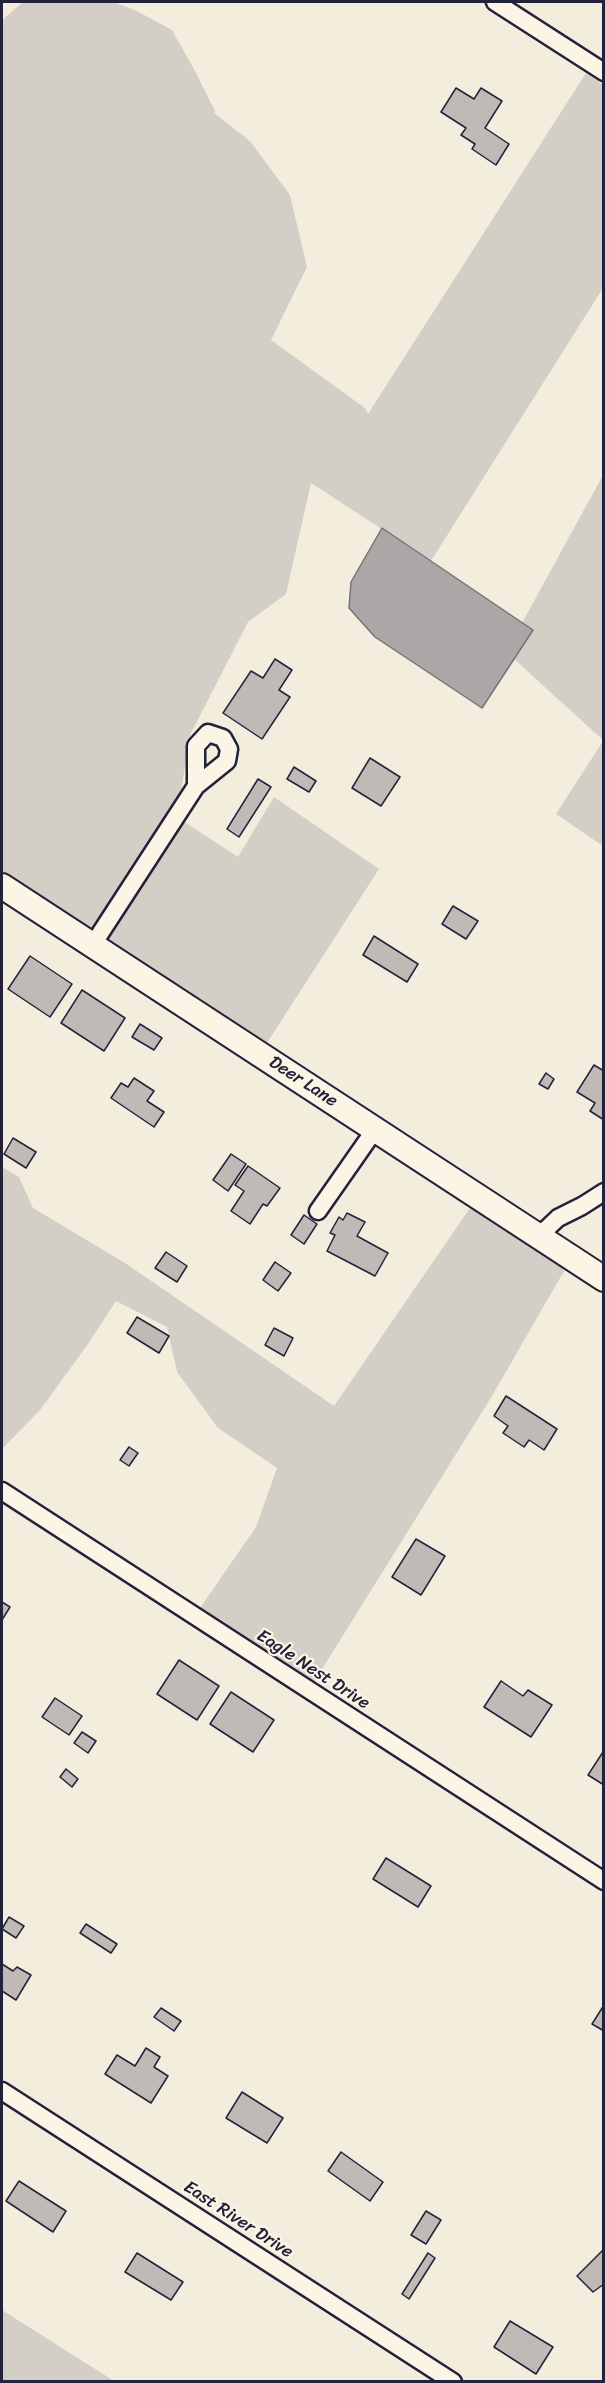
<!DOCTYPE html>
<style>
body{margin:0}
#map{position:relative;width:605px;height:2383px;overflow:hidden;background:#f3edde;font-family:Sriracha,sans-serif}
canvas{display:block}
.frame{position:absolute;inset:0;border:3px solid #22223b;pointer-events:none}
</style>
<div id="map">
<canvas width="605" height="2383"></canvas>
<div class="frame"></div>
</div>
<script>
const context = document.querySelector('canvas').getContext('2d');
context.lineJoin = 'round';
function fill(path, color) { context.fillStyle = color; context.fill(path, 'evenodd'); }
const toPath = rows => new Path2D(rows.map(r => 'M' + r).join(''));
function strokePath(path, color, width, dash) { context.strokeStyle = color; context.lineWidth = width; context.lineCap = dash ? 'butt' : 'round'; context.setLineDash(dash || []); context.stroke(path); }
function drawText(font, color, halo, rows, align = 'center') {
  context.font = font + ' Sriracha,sans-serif'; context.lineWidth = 4.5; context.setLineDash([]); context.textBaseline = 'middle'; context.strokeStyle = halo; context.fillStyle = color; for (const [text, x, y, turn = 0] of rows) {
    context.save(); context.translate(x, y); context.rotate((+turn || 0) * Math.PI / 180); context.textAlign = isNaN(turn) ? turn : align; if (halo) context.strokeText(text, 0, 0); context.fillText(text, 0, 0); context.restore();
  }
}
fill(toPath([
 [23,2,113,2,135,10,172,30,196,73,215,111,214,113,250,141,290,195,307,267,271,340,365,408,368,414,586,73,603,84,603,288,431,561,311,483,286,594,248,622,190,735,181,791,90,933,2,874,2,20],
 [603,475,603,740,514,659,532,630,522,623],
 [603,741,603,846,556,814],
 [274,797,379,869,265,1046,104,942,183,821,238,857],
 [2,1167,19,1177,33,1208,125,1263,334,1406,472,1205,567,1266,489,1401,314,1682,200,1608,256,1527,277,1468,218,1428,177,1372,167,1327,116,1301,88,1344,40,1410,2,1449],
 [2,2310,114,2381,2,2381]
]), '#d4cfc6');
const water = toPath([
 [382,528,533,630,482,708,375,637,349,608,351,582,382,528]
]);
fill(water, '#aca7a6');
strokePath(water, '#75727b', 1.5);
const building = toPath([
 [456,88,474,99,481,88,502,101,485,128,509,144,496,165,472,149,475,144,461,135,466,128,441,112,456,88],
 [275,659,292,670,279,690,290,697,262,739,223,713,251,671,263,678,275,659],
 [370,758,400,777,381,806,352,788,370,758],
 [294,767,316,781,309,792,287,779,294,767],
 [258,779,271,787,239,837,227,829,258,779],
 [453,906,478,921,466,939,442,924,453,906],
 [374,936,418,964,407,982,363,955,374,936],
 [30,956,72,984,50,1017,8,989,30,956],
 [82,990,125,1018,104,1051,61,1023,82,990],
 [140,1024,162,1038,154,1050,132,1037,140,1024],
 [594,1065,604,1071,604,1120,590,1111,595,1103,577,1092,594,1065],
 [546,1073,554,1079,548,1089,539,1084,546,1073],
 [134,1078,154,1091,147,1101,164,1112,154,1127,111,1098,121,1083,128,1087,134,1078],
 [13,1138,36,1152,26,1168,4,1154,13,1138],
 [231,1154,246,1164,228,1191,213,1180,231,1154],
 [248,1166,280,1188,267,1206,263,1204,250,1224,231,1211,244,1191,235,1185,248,1166],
 [347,1213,365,1222,357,1236,388,1253,375,1276,327,1251,335,1235,330,1233,339,1217,343,1220,347,1213],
 [304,1215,317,1224,304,1244,291,1235,304,1215],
 [166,1252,187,1266,177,1282,155,1268,166,1252],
 [275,1262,291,1273,278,1291,263,1280,275,1262],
 [137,1317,169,1336,159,1353,127,1333,137,1317],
 [274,1328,293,1338,284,1356,265,1345,274,1328],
 [506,1396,557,1429,544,1450,529,1440,524,1447,503,1433,508,1426,494,1416,506,1396],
 [129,1447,138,1453,129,1466,120,1460,129,1447],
 [416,1539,445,1556,421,1595,392,1577,416,1539],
 [2,1602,10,1607,2,1620,2,1602],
 [179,1660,219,1686,197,1720,157,1694,179,1660],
 [501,1681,523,1696,528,1690,552,1705,531,1737,484,1707,501,1681],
 [231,1692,274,1720,253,1752,210,1724,231,1692],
 [55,1698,82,1716,69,1735,42,1717,55,1698],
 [82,1732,96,1741,88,1753,74,1743,82,1732],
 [603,1752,604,1752,604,1785,588,1775,603,1752],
 [66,1769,78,1779,72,1787,60,1777,66,1769],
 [386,1858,431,1886,418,1907,373,1879,386,1858],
 [9,1917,24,1926,16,1938,2,1929,9,1917],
 [86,1924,117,1944,111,1953,80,1933,86,1924],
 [2,1964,13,1971,17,1967,31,1975,16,2000,2,1991,2,1964],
 [604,2005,604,2031,592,2024,604,2005],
 [161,2008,181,2021,174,2031,154,2017,161,2008],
 [146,2048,160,2057,154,2067,168,2076,151,2103,105,2074,117,2055,135,2066,146,2048],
 [242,2092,283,2118,267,2143,226,2118,242,2092],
 [341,2152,383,2182,370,2201,328,2171,341,2152],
 [19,2181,66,2211,53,2232,6,2201,19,2181],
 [426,2211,441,2220,426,2244,411,2235,426,2211],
 [604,2249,604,2284,593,2292,577,2276,604,2249],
 [137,2253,183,2282,171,2300,125,2272,137,2253],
 [428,2253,435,2258,409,2299,402,2294,428,2253],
 [510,2321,553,2347,536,2374,494,2347,510,2321]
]);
fill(building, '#bfbab6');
strokePath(building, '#22223b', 1.5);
const street = toPath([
 [495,2,604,72],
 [92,946,196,786,227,761,229,749,223,738,208,733,196,746,196,786],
 [318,1211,376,1128],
 [539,1236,558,1218,582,1206,604,1192],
 [2,1491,604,1881],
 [2,2091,453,2382]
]);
const secondary = toPath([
 [2,886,604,1279]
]);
strokePath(street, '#22223b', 21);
strokePath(secondary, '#22223b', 28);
strokePath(street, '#fcf5e5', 16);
strokePath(secondary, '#fcf5e5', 24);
drawText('18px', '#22223b', '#fcf5e5', [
 ["Deer Lane",303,1082,33],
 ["Eagle Nest Drive",313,1670,33],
 ["East River Drive",238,2220,33]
]);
</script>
